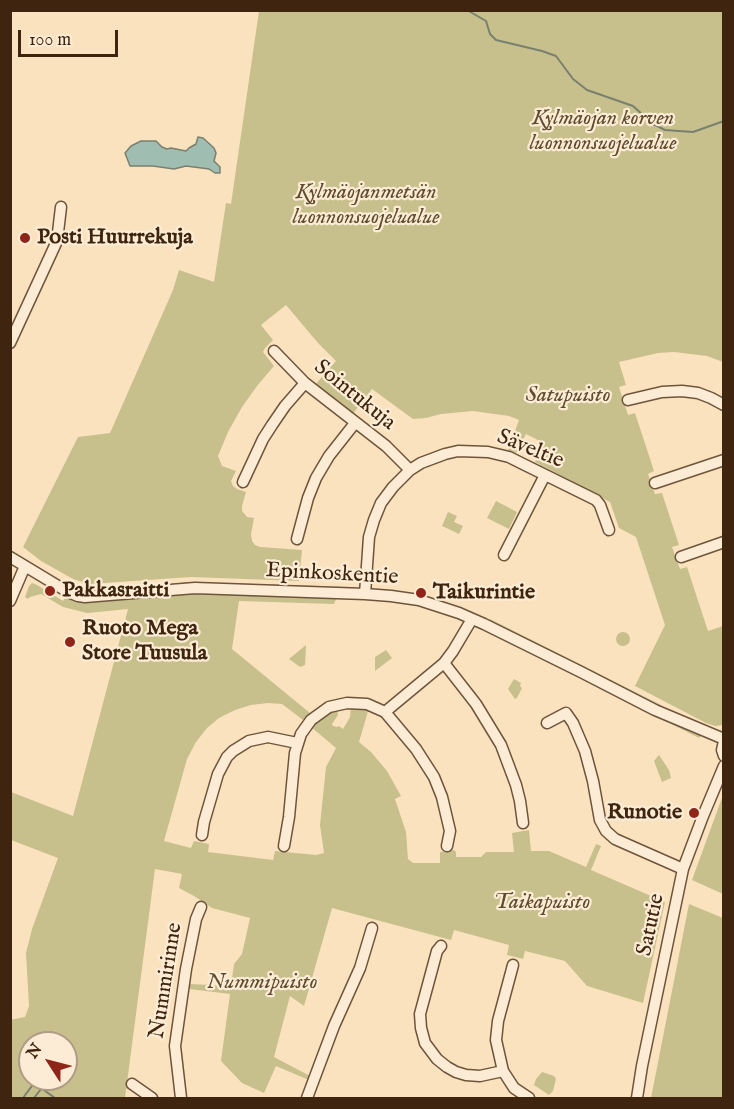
<!DOCTYPE html>
<meta charset="utf-8">
<style>
body{margin:0}
#map{position:relative;width:734px;height:1109px;overflow:hidden;background:#fbe2be;font-family:"IM FELL English",serif}
canvas{display:block}
.frame{position:absolute;inset:0;border:12px solid #3f240f;pointer-events:none}
.north{position:absolute;left:18px;top:1031px;width:60px;height:60px;box-sizing:border-box;background:#fcecd5;border:2px solid #b09c86;border-radius:50%;rotate:306deg;font-size:16px;font-weight:700;line-height:24px;text-align:center;color:#3f240f}
.north::after{content:'';display:block;margin:auto;width:21px;height:27px;background:#8f2418;clip-path:polygon(50% 0,100% 100%,50% 72%,0 100%)}
.scale{position:absolute;left:18px;top:30px;width:100px;height:27px;box-sizing:border-box;border:3px solid #3f240f;border-top:0;padding-left:8px;font-size:18px;line-height:21px;white-space:nowrap;color:#3f240f;-webkit-text-stroke:4px #fcecd5;paint-order:stroke}
</style>
<div id="map">
<canvas width="734" height="1109"></canvas>
<div class="frame"></div>
<div class="north">N</div>
<div class="scale">100 m</div>
</div>
<script>
const context = document.querySelector('canvas').getContext('2d');
context.lineJoin = 'round';
function fill(path, color) { context.fillStyle = color; context.fill(path, 'evenodd'); }
const toPath = rows => new Path2D(rows.map(r => 'M' + r).join(''));
function strokePath(path, color, width, dash) { context.strokeStyle = color; context.lineWidth = width; context.lineCap = dash ? 'butt' : 'round'; context.setLineDash(dash || []); context.stroke(path); }
function drawText(font, color, halo, rows, align = 'center') {
  context.font = font + ' "IM FELL English",serif'; context.lineWidth = 4.5; context.setLineDash([]); context.textBaseline = 'middle'; context.strokeStyle = halo; context.fillStyle = color; for (const [text, x, y, turn = 0] of rows) {
    context.save(); context.translate(x, y); context.rotate((+turn || 0) * Math.PI / 180); context.textAlign = isNaN(turn) ? turn : align; if (halo) context.strokeText(text, 0, 0); context.fillText(text, 0, 0); context.restore();
  }
}
fill(toPath([
 [259,11,723,11,723,362,707,356,674,352,658,353,619,362,626,385,619,387,628,415,635,413,654,471,648,474,655,494,662,493,679,545,672,547,680,569,687,567,708,631,723,626,723,725,715,726,706,723,635,686,665,625,636,537,619,528,610,502,535,462,544,443,526,434,516,453,508,450,519,420,509,416,473,411,441,414,426,418,413,419,372,389,352,415,315,385,336,361,318,343,286,305,261,325,273,340,265,348,263,352,274,366,257,386,242,407,228,432,218,456,222,466,236,471,231,481,233,486,237,489,246,492,242,506,242,511,247,517,254,518,251,534,252,541,255,545,260,547,302,550,299,581,191,577,89,584,73,579,41,561,23,547,78,437,110,433,173,290,179,270,214,282,226,203,231,204],
 [496,501,517,512,509,529,487,518],
 [448,512,457,516,454,522,463,526,459,534,442,526],
 [192,582,320,586,345,587,347,589,90,591],
 [32,583,37,585,63,601,65,598,84,602,190,592,337,597,334,604,239,601,232,649,310,713,303,720,282,704,268,703,251,705,235,710,219,718,207,728,196,742,187,759,164,841,191,848,194,841,209,844,208,852,273,860,275,851,316,855,324,853,320,825,326,767,336,748,311,727,326,714,337,709,338,715,332,724,333,726,337,727,339,726,343,729,350,717,351,706,369,708,359,742,371,752,387,771,401,796,395,799,406,832,408,859,413,863,440,863,440,852,448,851,454,850,456,852,456,857,481,857,486,852,514,852,512,833,529,830,531,851,549,851,586,867,596,844,601,846,591,870,665,902,643,1003,587,986,565,961,525,951,523,959,507,955,509,945,454,930,451,940,332,908,304,1006,290,996,274,1057,310,1076,309,1080,276,1066,264,1093,242,1083,221,1061,230,994,189,989,190,984,231,986,234,964,242,954,250,918,212,908,194,896,179,888,182,874,155,869,125,1098,11,1098,10,1020,25,1017,29,1006,26,953,32,929,58,858,11,840,11,792,73,816,128,609,87,613,63,607,41,594,30,597,28,599,25,597,29,586],
 [30,1043,66,1043,66,1079,30,1079],
 [490,619,508,628,663,706,652,703,488,621],
 '616 639a7 7 0 1 1 14 0a7 7 0 1 1-14 0Z',
 [306,645,305,665,300,667,289,659],
 [386,650,392,658,375,671,375,657],
 [524,650,536,654,702,735,699,738],
 [514,679,521,683,520,686,522,688,517,698,515,699,508,689],
 [659,755,669,770,671,778,662,782,654,761],
 [723,795,723,894,692,880],
 [689,904,723,918,723,1098,651,1098],
 [542,1072,554,1076,556,1079,553,1091,549,1095,534,1085,536,1079]
]), '#c7c08c');
const water = toPath([
 [198,137,203,138,214,148,216,153,214,161,220,167,220,173,215,173,209,169,186,166,174,169,153,166,130,166,125,153,131,146,141,141,156,141,162,147,167,149,171,148,186,151,189,148,196,144,198,137]
]);
fill(water, '#9fbeb1');
strokePath(water, '#798070', 1.5);
strokePath(toPath([
 [467,10,486,21,490,34,496,40,542,51,556,56,573,79,587,90,633,106,653,124,665,130,693,132,724,121],
 [23,1098,34,1083,55,1098],
 [34,1098,41,1089]
]), '#798070', 2);
const minor = toPath([
 [10,343,57,241,61,207],
 [274,351,305,383,386,446,410,470],
 [628,400,662,392,682,391,698,393,711,398,724,405],
 [243,482,263,439,272,425,285,406,305,383],
 [655,483,724,460],
 [297,539,308,498,316,478,329,456,355,423],
 [504,555,545,475],
 [10,557,68,592,78,596,85,597,195,588,365,594,391,596,419,600,459,613,484,624,581,672,655,710,724,739],
 [681,557,724,542],
 [365,594,369,537,374,520,381,503,393,487,410,470,421,463,445,454,458,451,488,452,509,457,523,464,596,500,600,505,609,530],
 [10,601,25,566],
 [444,663,476,704,501,745,516,785,520,801,523,823],
 [385,712,416,749,434,777,442,797,450,831,447,846],
 [547,723,566,713,573,723,585,751,593,781,600,820,606,831,615,839,624,843,683,869],
 [724,741,722,750,724,756],
 [202,835,204,822,218,774,227,757,233,751,249,741,268,737,297,743],
 [284,846,289,817,295,753,301,734,311,720,329,707,347,703,367,704,385,712,444,663,453,651,472,619],
 [441,946,437,951,420,1014,421,1028,425,1043,437,1059,447,1067,456,1072,466,1075,480,1076,503,1071],
 [513,965,498,1021,496,1040,503,1071,514,1088,529,1098],
 [132,1084,152,1098],
 [181,1098,175,1046,186,969,196,919,201,907],
 [307,1098,334,1026,360,968,372,928],
 [637,1098,642,1066,683,869,703,816,724,766]
]);
strokePath(minor, '#6e543b', 13);
strokePath(minor, '#fcecd5', 10);
for (const [x, y, r, color] of [
 [25,238,6,"#8f2418"],
 [50,591,6,"#8f2418"],
 [421,593,6,"#8f2418"],
 [70,642,6,"#8f2418"],
 [694,813,6,"#8f2418"]
]) { const dot = new Path2D(); dot.arc(x, y, r, 0, 2 * Math.PI); context.fillStyle = color; context.fill(dot); strokePath(dot, '#fcecd5', 2); }
drawText('italic 22px', '#614b2e', '#fcecd5', [
 ["Kylmäojan korven",603,119],
 ["luonnonsuojelualue",603,144],
 ["Kylmäojanmetsän",366,193],
 ["luonnonsuojelualue",366,218],
 ["Satupuisto",568,396],
 ["Taikapuisto",542,903],
 ["Nummipuisto",262,983]
]);
drawText('bold 22px', '#3f240f', '#fcecd5', [
 ["Posti Huurrekuja",37,238],
 ["Pakkasraitti",62,591],
 ["Taikurintie",433,593],
 ["Ruoto Mega",82,629],
 ["Store Tuusula",82,654],
 ["Runotie",682,813,"right"]
], 'left');
drawText('22px', '#3f240f', '#fcecd5', [
 ["Sointukuja",354,396,39],
 ["Säveltie",530,450,22],
 ["Epinkoskentie",332,575,3],
 ["Satutie",652,925,-78],
 ["Nummirinne",167,981,-81]
]);
</script>
